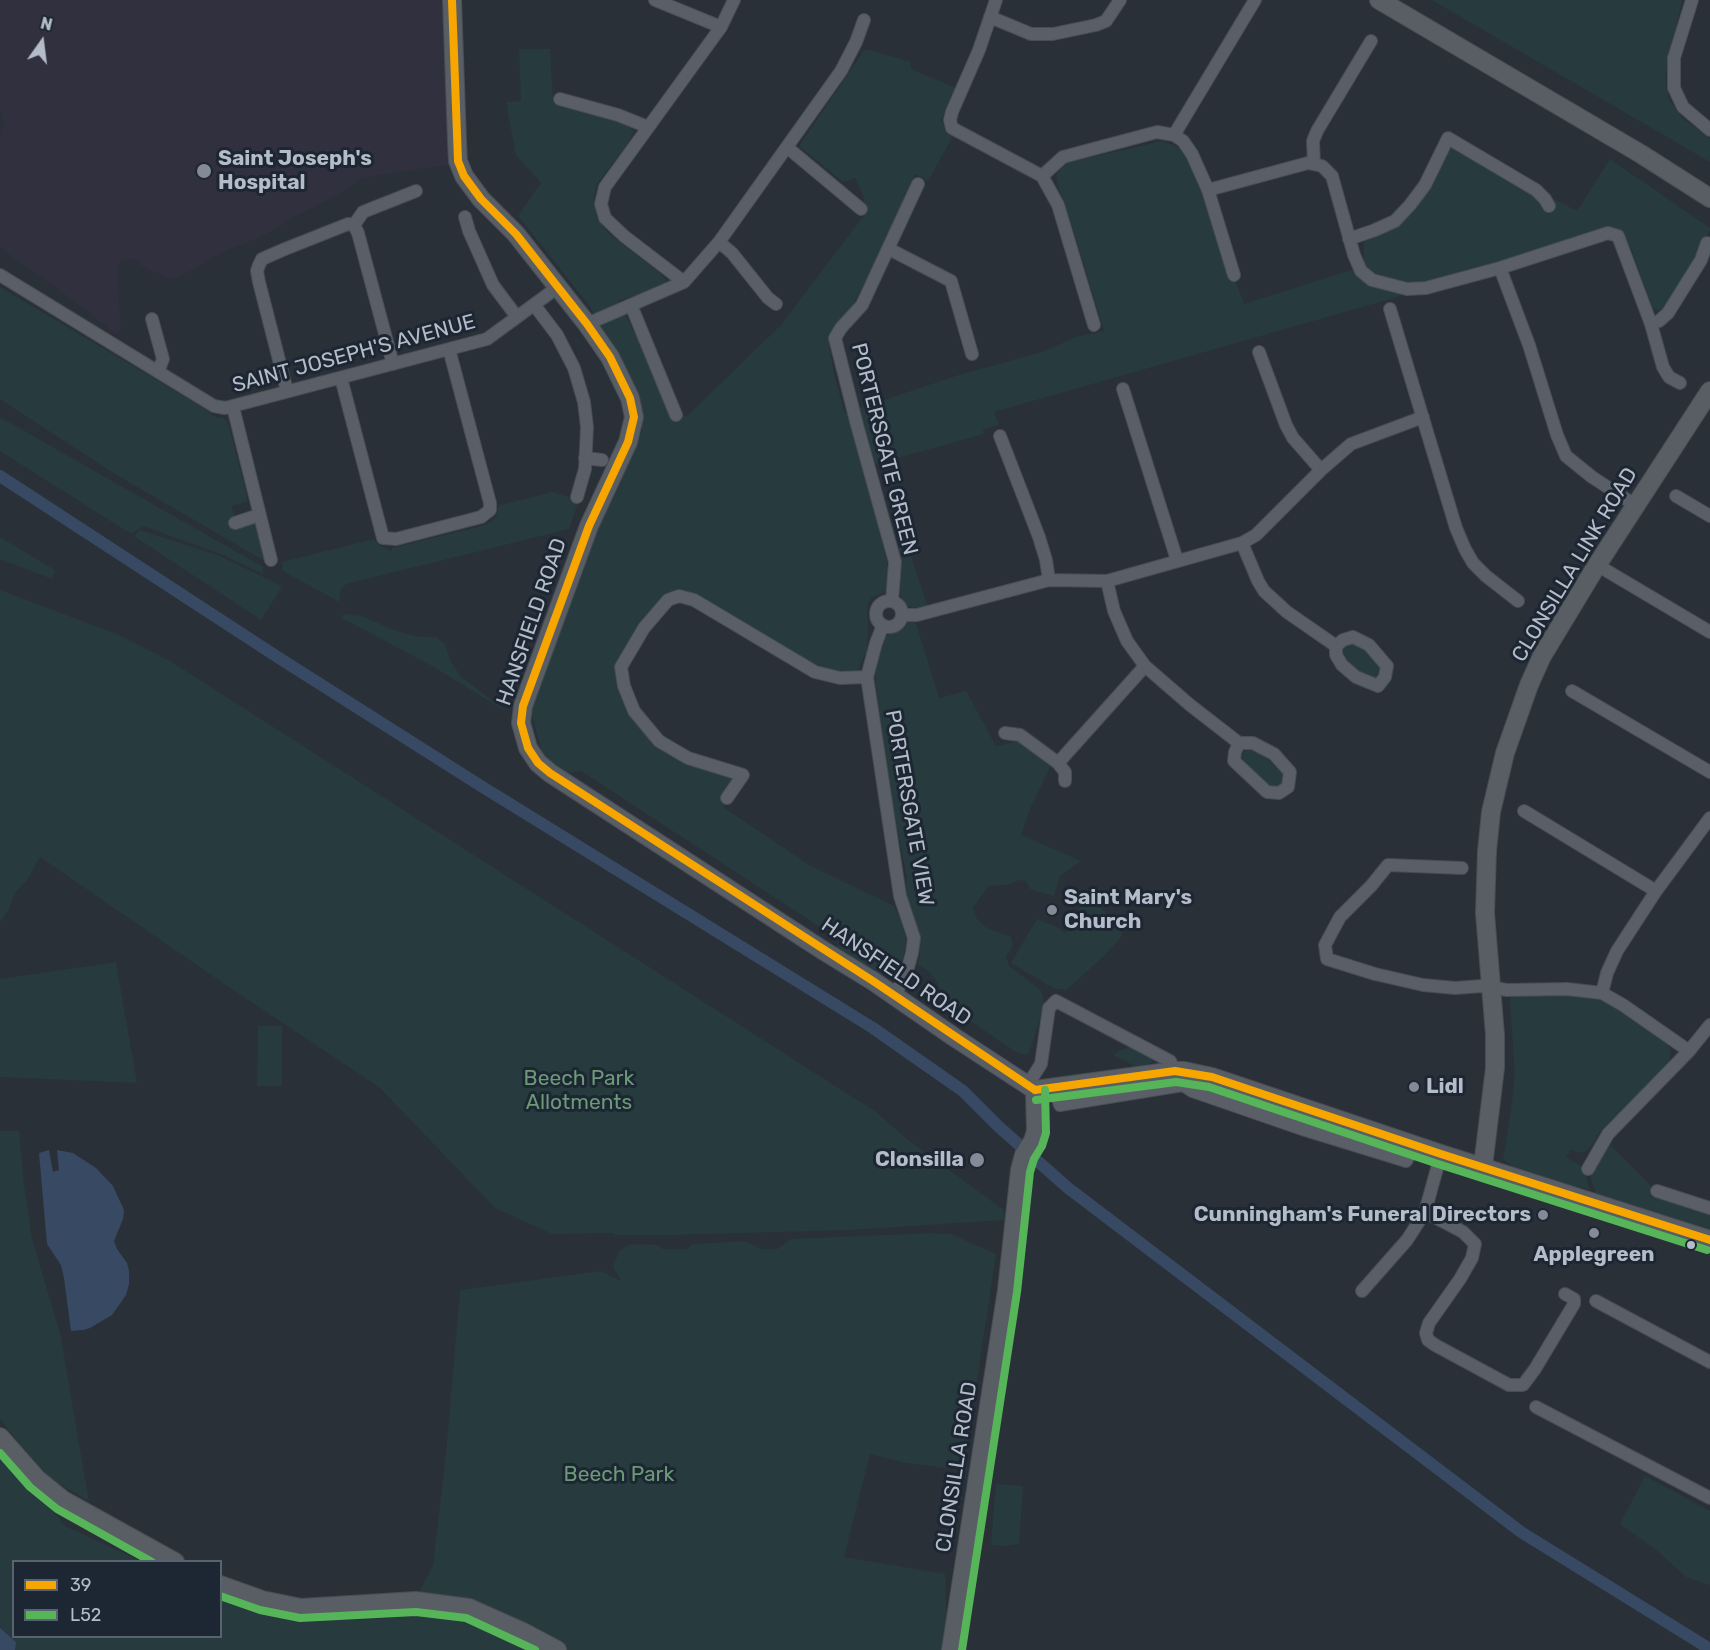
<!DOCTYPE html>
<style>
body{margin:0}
#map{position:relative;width:1710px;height:1650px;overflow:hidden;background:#2a3038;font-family:Rubik,sans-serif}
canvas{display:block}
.legend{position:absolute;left:12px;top:1560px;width:210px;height:78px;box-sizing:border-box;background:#1d2633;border:2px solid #59626f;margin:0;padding:8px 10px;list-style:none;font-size:18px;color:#b4bcc9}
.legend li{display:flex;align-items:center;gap:12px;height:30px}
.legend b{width:30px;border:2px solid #59626f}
.north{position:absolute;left:12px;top:12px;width:60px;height:60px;-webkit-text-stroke:4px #1d2633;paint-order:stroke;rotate:14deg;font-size:16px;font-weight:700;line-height:24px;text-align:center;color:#b4bcc9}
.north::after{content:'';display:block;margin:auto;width:21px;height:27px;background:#b4bcc9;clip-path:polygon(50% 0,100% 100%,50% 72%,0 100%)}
</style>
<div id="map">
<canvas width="1710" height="1650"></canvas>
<ul class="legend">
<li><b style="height:8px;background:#f7a600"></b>39</li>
<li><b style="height:8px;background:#56b559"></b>L52</li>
</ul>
<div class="north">N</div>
</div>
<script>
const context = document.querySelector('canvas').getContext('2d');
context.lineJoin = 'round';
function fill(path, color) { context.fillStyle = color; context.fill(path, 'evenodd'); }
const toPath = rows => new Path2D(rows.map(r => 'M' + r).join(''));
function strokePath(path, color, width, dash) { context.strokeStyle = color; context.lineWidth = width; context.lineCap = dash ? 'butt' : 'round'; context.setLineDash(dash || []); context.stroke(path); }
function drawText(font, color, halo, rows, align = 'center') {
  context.font = font + ' Rubik,sans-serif'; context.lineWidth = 6; context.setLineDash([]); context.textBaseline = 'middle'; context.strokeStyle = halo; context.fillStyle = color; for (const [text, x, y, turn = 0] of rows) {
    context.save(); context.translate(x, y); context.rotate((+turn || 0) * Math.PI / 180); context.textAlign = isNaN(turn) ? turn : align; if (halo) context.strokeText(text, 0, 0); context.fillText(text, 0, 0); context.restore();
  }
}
fill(toPath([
 [0,0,444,0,453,164,362,178,335,196,296,216,261,237,225,251,174,280,145,268,132,258,120,261,117,271,121,329,116,334,74,301,0,248,0,138,4,124,0,108]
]), '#31303e');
fill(toPath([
 [1432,0,1682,0,1665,77,1669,100,1683,119,1710,138,1710,162],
 [519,49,550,49,553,102,571,105,621,121,634,131,625,148,596,185,594,199,596,217,609,234,660,273,666,281,662,287,618,301,659,379,686,417,781,325,865,214,863,195,855,178,843,182,799,146,865,49,911,62,910,67,913,70,956,88,941,121,953,136,928,181,915,174,882,251,851,308,842,322,831,332,829,342,834,375,845,413,959,375,1046,351,1075,337,1104,331,1064,200,1058,187,1056,175,1066,163,1163,141,1178,147,1191,161,1244,304,1364,266,1364,240,1378,233,1397,228,1419,204,1448,148,1458,149,1577,211,1610,159,1710,228,1710,230,1664,310,1653,309,1631,248,1618,232,1604,231,1394,298,994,412,999,425,983,429,984,434,865,467,887,563,888,578,886,592,871,597,867,608,868,627,867,650,857,671,833,672,787,651,700,597,665,595,618,682,626,712,665,751,696,767,722,771,735,781,731,795,723,807,809,865,894,906,902,923,906,940,903,959,893,974,881,975,858,960,833,947,846,944,581,771,568,773,557,767,543,756,531,711,534,692,584,561,642,430,641,414,626,370,589,305,518,216,541,183,516,155,506,102,521,101],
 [0,287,202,407,208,412,216,417,224,418,228,423,247,496,247,502,232,506,236,526,254,524,259,528,268,563,110,471,0,399],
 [0,417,249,559,263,567,263,574,223,555,143,526,131,534,0,451],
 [552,492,579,500,569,529,346,584,341,589,339,602,283,571,282,562,374,539,380,546,392,551,392,548,481,526,491,522,497,516,498,506],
 [140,530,220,556,282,586,261,620,134,536],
 [0,537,55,570,52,579,0,559],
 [901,547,903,555,910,554,928,607,913,608,903,604,900,593,900,567,895,549],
 [0,590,119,635,170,661,876,1112,908,1140,1001,1208,1004,1211,1005,1220,851,1230,671,1235,615,1235,614,1233,552,1234,495,1208,379,1087,226,985,40,857,27,880,14,894,9,909,0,922],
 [344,614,362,616,394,630,419,637,436,637,445,644,450,660,461,677,510,714,432,666,342,618],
 [915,620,939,698,966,691,996,746,1015,742,1026,744,1050,767,1030,809,1021,835,1081,861,1060,876,1054,896,1030,889,1026,881,1020,880,1006,885,988,886,973,908,977,919,985,927,1011,937,1013,947,1006,956,1009,966,1042,991,1044,1004,1032,1045,1027,1055,1016,1052,957,1012,940,1003,941,997,938,983,927,970,917,964,920,956,920,944,912,910,904,896,907,877,886,773,874,664,878,649,886,636,899,626],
 [1353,637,1387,666,1378,686,1356,677,1336,646],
 [1252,747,1269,760,1285,777,1284,788,1275,789,1268,784,1246,764,1242,758,1243,753,1245,749],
 [1087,895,1120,926,1122,936,1103,957,1066,990,1055,989,1011,963,1037,919,1059,928,1065,933],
 [116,962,137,1083,0,1077,0,979],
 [1522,993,1584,994,1608,1003,1635,1018,1668,1043,1671,1052,1669,1063,1602,1129,1590,1148,1583,1153,1571,1150,1566,1157,1583,1167,1590,1190,1558,1182,1514,1167,1503,1159,1511,1111,1515,1074,1510,1003,1511,997],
 [258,1026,282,1026,282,1086,257,1086],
 [1134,1046,1153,1058,1152,1062,1144,1066,1135,1066,1115,1056,1114,1054,1121,1050],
 [0,1131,19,1131,24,1184,32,1239,60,1333,89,1501,54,1481,30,1457,0,1419],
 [1605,1144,1610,1146,1610,1145,1653,1188,1650,1196,1710,1214,1710,1232,1596,1193,1590,1175],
 [930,1233,951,1234,996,1254,966,1453,967,1471,906,1463,870,1454,844,1557,945,1574,947,1628,944,1650,565,1650,417,1596,433,1566,446,1454,460,1290,601,1271,621,1281,613,1267,619,1251,630,1244,657,1245,663,1249,687,1249,693,1244,744,1241,762,1249,777,1249,791,1239],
 [0,1446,65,1526,141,1561,14,1562,14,1636,220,1636,221,1596,285,1618,351,1620,437,1615,476,1625,530,1650,0,1650],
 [1645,1476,1710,1511,1710,1585,1686,1577,1654,1548,1620,1524],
 [996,1484,1023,1486,1019,1544,1004,1546,991,1545]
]), '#273a3e');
fill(toPath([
 [49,1150,53,1172,59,1170,57,1150,73,1153,96,1168,113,1186,124,1210,123,1219,114,1241,117,1249,127,1263,129,1271,129,1284,126,1295,112,1315,90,1328,83,1330,71,1331,64,1278,61,1265,47,1244,39,1153],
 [0,1628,16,1642,15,1650,0,1650]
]), '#384963');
strokePath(toPath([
 [0,476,279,658,481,786,873,1028,963,1091,999,1127,1068,1188,1521,1532,1710,1649]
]), '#384963', 12);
const street = toPath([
 [655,0,721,27],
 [996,0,979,50,952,112,950,120,952,128,1042,176,1058,205,1094,325],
 [1692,0,1674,58,1674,88,1683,107,1710,130],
 [990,17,1031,34,1053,34,1096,25,1106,21,1120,0],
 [560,99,618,115,648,127],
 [1174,135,1255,0],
 [788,148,861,209],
 [1314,164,1313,141,1317,131,1371,41],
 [1042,176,1063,157,1157,132,1174,135,1183,141,1192,154,1208,190,1234,275],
 [1208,190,1308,163,1322,166,1332,176,1354,255,1361,271,1372,280,1407,289,1426,288,1500,268,1608,233,1618,236,1651,324,1663,367,1669,377,1680,383],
 [465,217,469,231,493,285,517,317],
 [354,225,358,233,393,364],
 [354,225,363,212,416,191],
 [1349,239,1375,230,1395,221,1410,205,1425,185,1448,138,1536,190,1545,199,1549,206],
 [719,242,732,253,768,298,776,304],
 [889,249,951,281,972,354],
 [1500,268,1529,345,1557,435,1566,456,1592,477,1635,505],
 [0,275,214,406,225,408,487,339,558,287],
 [684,282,624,236,605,218,601,204,605,187,721,27,734,0],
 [631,305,676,415],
 [535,306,557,335,574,368,584,402,587,427,585,469,577,497],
 [1390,309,1456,528,1465,549,1473,563,1486,576,1518,601],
 [152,319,163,359,158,372],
 [587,324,684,282,719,242,841,71,856,42,864,20],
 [1651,324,1659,321,1668,313,1701,260,1707,243],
 [1259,352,1286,425,1293,438,1321,470],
 [341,378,383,538,396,539,481,517,490,510,490,503,449,349],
 [1123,389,1177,560],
 [287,391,259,282,257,271,259,265,262,259,285,249,348,224,354,225],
 [233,407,271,560],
 [1000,436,1039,537,1046,560,1049,580],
 [585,458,602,460],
 [1676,496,1710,516],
 [235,523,259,515],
 [1242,543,1258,581,1264,591,1287,612,1336,646],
 [1597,565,1710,632],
 [1107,581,1114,611,1127,641,1145,666,1190,705,1239,743,1253,743,1274,754,1290,772,1288,787,1279,793,1267,792,1234,761,1235,752,1239,743],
 [892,601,895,562,857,425,835,338,841,328,862,305,918,184],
 '876 614a13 13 0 1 1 26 0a13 13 0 1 1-26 0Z',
 [902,615,917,615,1049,580,1107,581,1242,543,1256,535,1321,470,1351,444,1423,417],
 [883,625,876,643,867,677,900,896,914,938,912,953,907,971,900,986,892,993],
 [1353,637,1369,645,1387,666,1385,677,1378,686,1356,677,1342,665,1336,655,1336,646,1343,640,1353,637],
 [1572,691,1710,772],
 [1005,733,1020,735,1058,763,1065,772,1065,781],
 [1058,763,1145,666],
 [727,798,743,775,688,758,659,741,634,711,624,686,621,667,644,628,668,600,679,596,694,600,815,672,840,678,867,677],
 [1524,811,1656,891],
 [1462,868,1388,865,1371,886,1340,917,1325,945,1327,959,1375,974,1423,985,1455,988,1482,986,1507,990,1567,989,1602,993,1623,1005,1689,1051],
 [1602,993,1607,973,1617,951,1656,891,1710,818],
 [1027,1086,1041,1064,1049,1008,1056,1001,1170,1061,1175,1071],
 [1054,1088,1060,1105,1183,1085,1192,1091,1302,1129,1406,1161,1416,1145],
 [1588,1169,1608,1134,1689,1051,1710,1025],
 [1657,1191,1710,1208],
 [1425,1212,1463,1232,1475,1244,1472,1258,1460,1279,1429,1323,1426,1333,1428,1340,1435,1345,1509,1385,1523,1385,1535,1369,1574,1304,1574,1299,1565,1294],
 [1362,1291,1407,1240,1425,1212,1441,1154],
 [1596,1301,1710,1362],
 [1536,1407,1710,1498]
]);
const secondary = toPath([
 [452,0,457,141,458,161,464,176,481,199,516,234,587,324,610,357,630,398,634,417,628,442,589,526,523,706,521,723,528,748,538,763,550,773,824,951,873,981,954,1037,1035,1090],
 [1379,0,1641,154,1710,198],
 [1035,1090,1175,1071,1184,1071,1212,1077,1441,1154,1710,1240],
 [1483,1166,1495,1068,1495,1035,1485,913,1487,851,1491,812,1505,753,1529,685,1542,656,1597,565,1710,391],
 [0,1437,37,1479,63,1500,175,1562],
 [220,1585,262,1600,301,1608,416,1601,469,1608,525,1633,557,1650],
 [951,1650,1007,1290,1020,1170,1024,1155,1033,1141,1036,1131,1035,1090]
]);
strokePath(street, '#484c53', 14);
strokePath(secondary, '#484c53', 20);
strokePath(street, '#5a5e66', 12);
strokePath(secondary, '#595d64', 18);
strokePath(toPath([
 [452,0,458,161,464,176,481,199,516,234,587,324,610,357,630,398,634,417,628,442,589,526,523,706,521,723,528,748,538,763,550,773,873,981,1035,1090],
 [1035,1090,1175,1071,1212,1077,1441,1154,1710,1240]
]), '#f7a600', 8);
strokePath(toPath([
 [1036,1100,1176,1082,1209,1087,1438,1164,1707,1250],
 [0,1453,30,1487,57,1509,152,1562],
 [220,1596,260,1610,300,1618,416,1612,466,1618,535,1650],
 [962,1650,1017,1292,1030,1172,1034,1159,1042,1146,1046,1133,1045,1090]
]), '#56b559', 8);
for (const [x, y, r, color] of [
 [204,171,8,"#848b96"],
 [1052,910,6,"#848b96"],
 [1414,1087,6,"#848b96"],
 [977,1160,8,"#848b96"],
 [1543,1215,6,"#848b96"],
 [1594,1233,6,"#848b96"],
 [1691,1245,5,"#b4bcc9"]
]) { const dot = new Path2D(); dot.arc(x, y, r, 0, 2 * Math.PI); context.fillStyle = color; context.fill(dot); strokePath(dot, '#1d2633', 2); }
drawText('bold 21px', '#b4bcc9', '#1d2633', [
 ["Saint Joseph's",218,159],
 ["Hospital",218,183],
 ["Saint Mary's",1064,898],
 ["Church",1064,922],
 ["Lidl",1426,1087],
 ["Clonsilla",964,1160,"right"],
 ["Cunningham's Funeral Directors",1531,1215,"right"],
 ["Applegreen",1594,1255,"center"]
], 'left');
drawText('21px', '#b4bcc9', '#1d2633', [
 ["SAINT JOSEPH'S AVENUE",354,354,-15],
 ["PORTERSGATE GREEN",884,449,76],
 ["CLONSILLA LINK ROAD",1575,565,-59],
 ["HANSFIELD ROAD",532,622,-71],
 ["PORTERSGATE VIEW",909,808,80],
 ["HANSFIELD ROAD",896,972,34],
 ["CLONSILLA ROAD",957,1467,-81]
]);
drawText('21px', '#6b9a76', '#1d2633', [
 ["Beech Park",579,1079],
 ["Allotments",579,1103],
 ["Beech Park",619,1475]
]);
</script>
